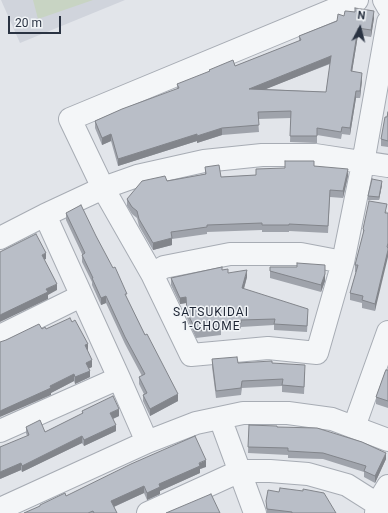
<!DOCTYPE html>
<style>
body{margin:0}
#map{position:relative;width:388px;height:513px;overflow:hidden;background:#e2e5ea;font-family:Roboto,sans-serif}
canvas{display:block}
.north{position:absolute;left:340px;top:8px;width:40px;height:40px;-webkit-text-stroke:3px #f1f4f7;paint-order:stroke;rotate:7deg;font-size:11px;font-weight:700;line-height:16px;text-align:center;color:#2a3342}
.north::after{content:'';display:block;margin:auto;width:14px;height:18px;background:#2a3342;clip-path:polygon(50% 0,100% 100%,50% 72%,0 100%)}
.scale{position:absolute;left:8px;top:16px;width:53px;height:18px;box-sizing:border-box;border:2px solid #2a3342;border-top:0;padding-left:5px;font-size:12px;line-height:14px;white-space:nowrap;color:#2a3342;-webkit-text-stroke:3px #f1f4f7;paint-order:stroke}
</style>
<div id="map">
<canvas width="388" height="513"></canvas>
<div class="north">N</div>
<div class="scale">20 m</div>
</div>
<script>
const context = document.querySelector('canvas').getContext('2d');
context.lineJoin = 'round';
function fill(path, color) { context.fillStyle = color; context.fill(path, 'evenodd'); }
const toPath = rows => new Path2D(rows.map(r => 'M' + r).join(''));
function strokePath(path, color, width, dash) { context.strokeStyle = color; context.lineWidth = width; context.lineCap = dash ? 'butt' : 'round'; context.setLineDash(dash || []); context.stroke(path); }
function drawText(font, color, halo, rows, align = 'center') {
  context.font = font + ' Roboto,sans-serif'; context.lineWidth = 3; context.setLineDash([]); context.textBaseline = 'middle'; context.strokeStyle = halo; context.fillStyle = color; for (const [text, x, y, turn = 0] of rows) {
    context.save(); context.translate(x, y); context.rotate((+turn || 0) * Math.PI / 180); context.textAlign = isNaN(turn) ? turn : align; if (halo) context.strokeText(text, 0, 0); context.fillText(text, 0, 0); context.restore();
  }
}
fill(toPath([
 [1,0,125,0,20,43]
]), '#d0d4dc');
fill(toPath([
 [33,0,93,0,38,19]
]), '#c8d4c3');
const minor = toPath([
 [357,0,70,119,103,188,152,274,191,355,268,348,317,353,343,262,363,163,388,22],
 [384,0,388,7],
 [45,215,119,378,147,442],
 [0,238,45,215,103,188,137,176,204,161,262,155,315,155,388,166],
 [152,274,164,267,230,254,301,254,343,262],
 [0,336,81,296],
 [220,418,255,513],
 [354,427,388,332],
 [0,431,119,378],
 [0,509,147,442,196,423,243,413,288,413,332,419,388,440],
 [148,513,240,471,270,471,308,474,347,485,377,504,388,513],
 [376,513,377,504,388,486]
]);
strokePath(minor, '#a7acb4', 24);
strokePath(minor, '#f4f6f8', 22);
fill(toPath([
 [344,16,374,18,371,37,358,35,352,72,362,80,360,98,356,98,350,135,342,134,341,139,317,135,317,143,290,142,291,118,258,119,259,132,222,135,197,143,197,141,118,166,111,141,102,145,95,128,95,121,177,89,177,84,235,66,299,41,299,36,337,21],
 [330,64,326,92,265,89],
 [388,112,388,147,381,146,381,139],
 [314,166,348,176,343,198,330,197,328,233,289,231,289,232,262,232,262,230,207,232,207,234,172,239,172,245,153,250,139,226,137,218,132,214,127,206,127,199,167,181,205,174,205,167,221,177,256,175],
 [382,185,379,200,368,200,368,196],
 [387,211,386,213,375,311,362,308,362,303,350,300,350,293,356,272,355,272,355,265,363,234,363,229],
 [66,213,96,236,178,401,150,416,143,401,143,395,144,394,139,384,139,377,142,376,125,344,106,303,101,305,92,285,92,282,82,262,82,254,66,220],
 [297,267,325,272,325,281,321,292,270,278,270,271],
 [222,270,228,273,247,277,244,289,308,315,307,332,274,330,274,325,241,327,241,329,221,330,221,335,196,338,187,318,186,303,180,304,171,285,171,278],
 [42,329,46,329,88,350,87,351,92,367,89,368,90,377,75,384,74,381,51,393,51,395,6,340],
 [212,359,238,363,272,363,305,372,304,394,282,392,282,386,242,388,241,395,216,398,212,367],
 [388,370,388,408,376,404,376,397,385,372],
 [82,411,119,416,113,419,116,431,84,446,82,443,22,472,21,470,0,479,27,436,26,433,26,427,45,432,82,414],
 [249,425,277,427,386,459,375,483,364,477,364,472,323,459,288,458,288,455,248,453],
 [206,467,200,469,200,473,160,491,160,494,147,500,144,493,114,507,117,513,24,513,66,496],
 [266,501,336,513,267,513]
]), '#9fa3ab');
fill(toPath([
 [374,11,374,18,371,37,371,30],
 [358,28,358,35,351,78,351,71],
 [331,56,331,63,249,96,249,89],
 [362,73,362,80,360,98,360,91],
 [356,91,356,98,350,135,350,128],
 [222,128,222,135,197,143,197,136],
 [111,134,111,141,102,145,102,138],
 [197,134,197,141,118,166,118,159],
 [348,169,348,176,343,198,343,191],
 [382,181,382,185,379,200,379,197],
 [172,238,172,245,153,250,153,243],
 [388,243,388,257,375,311,375,304],
 [46,253,46,259,42,261,42,255],
 [325,265,325,281,321,292,321,285],
 [247,270,247,277,242,295,242,288],
 [57,284,57,290,48,295,48,299,0,322,0,315,46,289],
 [106,296,106,303,101,305,101,298],
 [186,297,186,303,180,304,180,298],
 [88,344,88,350,85,352,85,345],
 [92,360,92,367,86,370,86,363],
 [90,371,90,377,75,384,75,377],
 [74,374,74,381,51,393,51,395,0,417,0,411],
 [178,394,178,401,150,416,150,409],
 [119,409,119,416,110,420,110,413],
 [116,425,116,431,84,446,84,440],
 [82,436,82,443,22,472,22,466],
 [386,453,386,459,375,483,375,476],
 [206,460,206,467,200,469,200,473,160,491,160,494,147,500,147,493,159,484],
 [21,463,21,470,0,479,0,472],
 [144,486,144,493,111,508,111,501]
]), '#82858b');
const building = toPath([
 [355,8,374,11,371,30,358,28,351,71,362,73,360,91,356,91,350,128,342,127,341,132,317,128,317,136,290,136,291,111,258,112,259,125,222,128,197,136,197,134,118,159,111,134,102,138,95,121,122,109,179,88,177,84,210,71,209,70,233,60,235,66,301,40,299,36,337,21,338,14,344,16,345,11,346,11,355,12,355,8],
 [331,56,326,92,249,89,331,56],
 [388,112,388,141,381,139,385,117,387,117,388,112],
 [285,161,314,161,314,166,348,169,343,191,330,190,328,226,289,224,289,225,262,225,262,223,207,225,207,227,171,232,172,238,153,243,139,219,137,211,132,207,127,199,142,181,165,176,167,181,206,174,205,167,219,165,221,177,256,175,256,169,285,168,285,161],
 [372,179,382,181,379,197,368,196,372,179],
 [369,201,387,204,385,213,388,213,388,243,387,247,388,248,388,250,375,304,362,300,363,296,350,293,358,265,355,265,364,230,363,229,369,201],
 [81,205,96,236,113,268,115,267,127,294,125,294,145,335,147,334,178,394,150,409,143,395,147,393,139,377,145,374,125,337,106,296,101,298,92,278,93,278,82,255,85,253,66,213,81,205],
 [36,234,46,253,42,255,57,284,46,289,48,292,0,315,0,252,36,234],
 [297,263,325,265,325,274,321,285,270,271,270,267,297,267,297,263],
 [222,267,222,270,228,269,228,273,247,270,242,288,308,309,307,326,274,324,275,319,241,320,241,323,221,324,221,328,196,331,187,312,186,297,180,298,171,278,222,267],
 [70,318,72,322,75,320,88,344,85,345,92,360,86,363,90,371,75,377,74,374,50,386,51,388,0,411,0,342,6,340,39,324,42,329,45,327,46,329,70,318],
 [237,357,238,363,272,361,272,363,305,365,304,387,282,385,283,379,242,381,241,388,216,391,212,359,237,357],
 [386,370,388,370,388,401,376,397,385,372,386,370],
 [113,396,119,409,110,413,116,425,84,440,82,436,22,466,21,463,0,472,0,447,29,435,26,427,40,420,45,432,83,413,82,411,113,396],
 [249,425,277,426,277,427,317,428,362,442,386,453,375,476,364,471,366,466,323,453,288,451,288,448,248,447,249,425],
 [195,436,206,460,199,463,200,466,159,484,160,487,147,493,144,486,111,501,117,513,94,513,93,511,88,513,24,513,40,506,40,505,65,493,66,496,131,464,195,436],
 [280,488,303,491,303,489,324,493,336,513,292,513,292,512,267,509,266,501,268,490,279,492,280,488],
 [211,494,220,513,166,513,211,494]
]);
fill(building, '#b9bec7');
strokePath(building, '#82858b', 1);
context.letterSpacing = '1px';
drawText('12px', '#1c2433', '#f1f4f7', [
 ["SATSUKIDAI",211,313],
 ["1-CHOME",211,327]
]);
context.letterSpacing = '0px';
</script>
